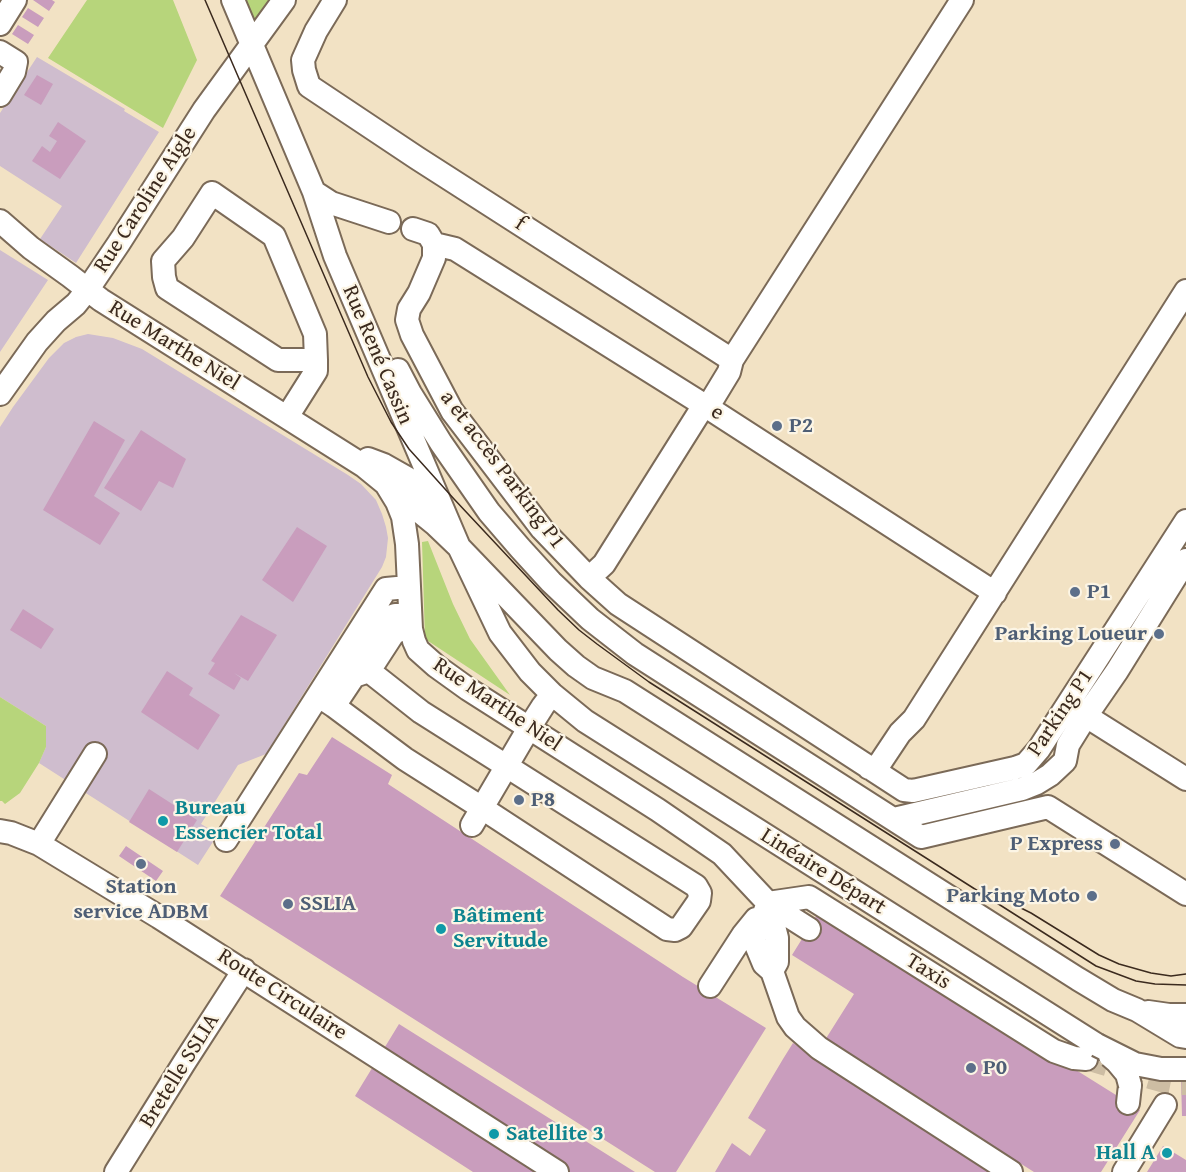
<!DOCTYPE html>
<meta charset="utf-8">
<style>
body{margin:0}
canvas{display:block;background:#f2e2c4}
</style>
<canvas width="1186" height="1172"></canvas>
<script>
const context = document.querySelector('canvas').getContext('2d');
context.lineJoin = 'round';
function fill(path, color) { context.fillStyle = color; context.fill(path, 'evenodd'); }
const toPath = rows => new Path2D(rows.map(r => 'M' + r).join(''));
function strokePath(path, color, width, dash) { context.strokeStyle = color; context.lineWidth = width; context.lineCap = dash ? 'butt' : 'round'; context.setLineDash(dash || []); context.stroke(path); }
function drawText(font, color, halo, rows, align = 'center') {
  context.font = font + ' "Gentium Book Plus",serif'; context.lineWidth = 4.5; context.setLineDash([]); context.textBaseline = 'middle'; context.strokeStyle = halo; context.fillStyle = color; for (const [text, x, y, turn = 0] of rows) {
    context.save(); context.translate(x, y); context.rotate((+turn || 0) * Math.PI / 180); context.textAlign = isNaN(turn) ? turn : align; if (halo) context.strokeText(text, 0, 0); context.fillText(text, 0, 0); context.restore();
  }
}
fill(toPath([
 [37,57,125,109,124,111,159,132,76,263,40,239,62,206,0,166,0,113],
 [0,250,48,280,0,352],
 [88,334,113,338,142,349,348,475,361,484,376,500,382,514,386,527,388,538,386,557,382,567,266,754,238,765,201,824,218,834,198,865,39,763,46,747,46,726,0,697,0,427,13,407,49,358,64,343,76,337]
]), '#cfbdce');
fill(toPath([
 [87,0,173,0,197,60,163,128,48,58],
 [245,0,277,0,256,22,254,21],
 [428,541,453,604,470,639,510,695,425,639,422,542],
 [0,697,46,726,46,747,39,763,20,793,5,804,2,801,0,801]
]), '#b7d57b');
fill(toPath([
 [33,0,52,0,55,2,49,11],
 [28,8,44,18,38,27,22,17],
 [18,25,34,35,28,44,12,34],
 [37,75,53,84,41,105,24,95],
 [58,122,86,141,60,179,32,161,42,146,50,152,57,141,49,136],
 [94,421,125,440,94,496,120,513,100,545,43,510],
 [141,430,186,459,173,488,159,481,141,511,104,488],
 [297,527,327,546,293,602,262,580],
 [23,609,54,629,41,649,10,630],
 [241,615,277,635,248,681,234,673,241,678,234,690,208,674,215,663,211,661],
 [167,671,193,688,189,695,220,715,198,750,141,712],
 [332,737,392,775,388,784,683,977,766,1028,676,1172,655,1172,220,896,299,773,307,775],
 [149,789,197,820,177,852,129,822],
 [126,846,163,871,156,881,119,856],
 [820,910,1140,1110,1101,1172,1034,1172,825,1040,854,994,792,955],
 [399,1024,635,1172,473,1172,355,1096],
 [793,1043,992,1172,715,1172,732,1143,750,1156,766,1130,748,1118,783,1059],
 [1181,1079,1186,1079,1186,1116,1182,1116],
 [1163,1146,1186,1160,1186,1172,1147,1172]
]), '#c99dbd');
strokePath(toPath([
 [1086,1059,1161,1081,1176,1084,1186,1084]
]), '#cdbda3', 22, [22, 11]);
const minor = toPath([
 [233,0,314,192,335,256,459,547,500,633,530,672,552,694,585,721,1097,1045],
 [335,0,316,31,303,60,304,70,309,86,417,158,732,360],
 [0,24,15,0],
 [0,52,16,62,14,72,0,95],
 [314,192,331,203,389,222],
 [212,193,274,236,315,334,316,360,278,360,167,288,164,277,163,261,183,238,212,193],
 [0,221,31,248,70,276,101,300,364,466,386,484,397,502,403,517,407,544,411,629,414,641,418,650,436,666,468,689,658,810,722,854,768,903,809,929],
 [413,229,428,234,434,244],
 [434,244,434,258,419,293,409,309,407,320,412,335,452,411,542,529,589,578,618,604,904,790,913,791,1015,768,1026,764,1039,749,1186,521],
 [434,244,455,249,704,405,995,593],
 [398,370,410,393,441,443,489,512,520,548,551,582,590,619,635,654,921,837,1048,807,1186,894],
 [0,394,37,342,56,321,76,304,88,289,119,243,204,110,284,0],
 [287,417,316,371,316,360],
 [368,459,384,465,407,478,437,504],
 [394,491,436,525,459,547,558,650,576,666,593,678,625,691,1078,979,1113,1000,1137,1010,1180,1036,1186,1037],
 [589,578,604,564,704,405,712,400,729,372,732,360,962,0],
 [369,671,393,634,401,629,411,629],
 [319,696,334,706,405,759,482,808,667,929,675,930,681,927,699,901,700,893,696,886,421,712,369,671,354,676,337,667],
 [334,706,354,676,370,641,387,618,395,615,410,615],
 [1086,716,1186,779],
 [869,768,875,767,880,763,900,733,914,719,1186,291],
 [894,819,1022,789,1037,783,1050,775,1065,761,1068,745,1086,716,1117,671,1186,560],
 [472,825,529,728,543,706,552,694],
 [0,831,11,833,39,844,159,917,557,1172],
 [226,840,386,589,408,587],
 [39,844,95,754],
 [768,903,754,940,764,964,772,971,788,1017,795,1027,819,1048,1011,1172],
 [768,903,809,897,1054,1051,1074,1058,1086,1059],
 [768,903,777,938,777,962,772,971],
 [710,986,743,935,756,919],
 [1148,1012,1169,1015,1186,1015],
 [1128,1103,1130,1085],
 [116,1172,184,1063,244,970],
 [1124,1172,1165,1105]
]);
strokePath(minor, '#7b6a58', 26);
strokePath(minor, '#fff', 22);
strokePath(toPath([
 [205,0,368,377,391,422,409,449,454,499,558,610,579,630,597,644,649,682,1096,966,1136,981,1155,984,1186,985],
 [995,895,1031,913,1099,955,1119,964,1151,973,1171,976,1186,974]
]), '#3b2a1e', 1.5);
const minorBridge = toPath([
 [1097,1045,1135,1064,1161,1069,1186,1069],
 [1110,1056,1117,1062,1127,1074,1130,1085]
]);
strokePath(minorBridge, '#7b6a58', 26, []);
strokePath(minorBridge, '#fff', 22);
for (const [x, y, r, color] of [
 [777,426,6,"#5c6f8a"],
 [1075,592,6,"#5c6f8a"],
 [1159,634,6,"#5c6f8a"],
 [519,800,6,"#5c6f8a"],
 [163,821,6,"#0f9aa8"],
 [1115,844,6,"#5c6f8a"],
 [141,864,6,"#5c6f8a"],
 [1092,896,6,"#5c6f8a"],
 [288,904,6,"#5c6f8a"],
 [441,929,6,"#0f9aa8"],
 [971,1068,6,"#5c6f8a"],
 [494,1134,6,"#0f9aa8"],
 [1167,1153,6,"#0f9aa8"]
]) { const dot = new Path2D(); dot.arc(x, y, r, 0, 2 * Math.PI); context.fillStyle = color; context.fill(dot); strokePath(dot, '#fcf5e5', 2); }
drawText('22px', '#3b2a1e', '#fcf5e5', [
 ["Rue Caroline Aigle",146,200,-57],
 ["f",520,224,33],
 ["Rue Marthe Niel",174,346,32],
 ["Rue René Cassin",377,355,67],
 ["e",717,413,33],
 ["a et accès Parking P1",502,470,53],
 ["Rue Marthe Niel",497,705,34],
 ["Parking P1",1061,713,-56],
 ["Linéaire Départ",823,872,32],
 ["Taxis",928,972,32],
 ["Route Circulaire",282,995,33],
 ["Bretelle SSLIA",180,1071,-58]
]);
drawText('bold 22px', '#4e5e75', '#fcf5e5', [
 ["P2",789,426],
 ["P1",1087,592],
 ["Parking Loueur",1147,634,"right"],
 ["P8",531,800],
 ["P Express",1103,844,"right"],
 ["Station",141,887,"center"],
 ["service ADBM",141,912,"center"],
 ["Parking Moto",1080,896,"right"],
 ["SSLIA",300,904],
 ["P0",983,1068]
], 'left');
drawText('bold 22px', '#0d838f', '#fcf5e5', [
 ["Bureau",175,808],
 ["Essencier Total",175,833],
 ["Bâtiment",453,916],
 ["Servitude",453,941],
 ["Satellite 3",506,1134],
 ["Hall A",1155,1153,"right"]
], 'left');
</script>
